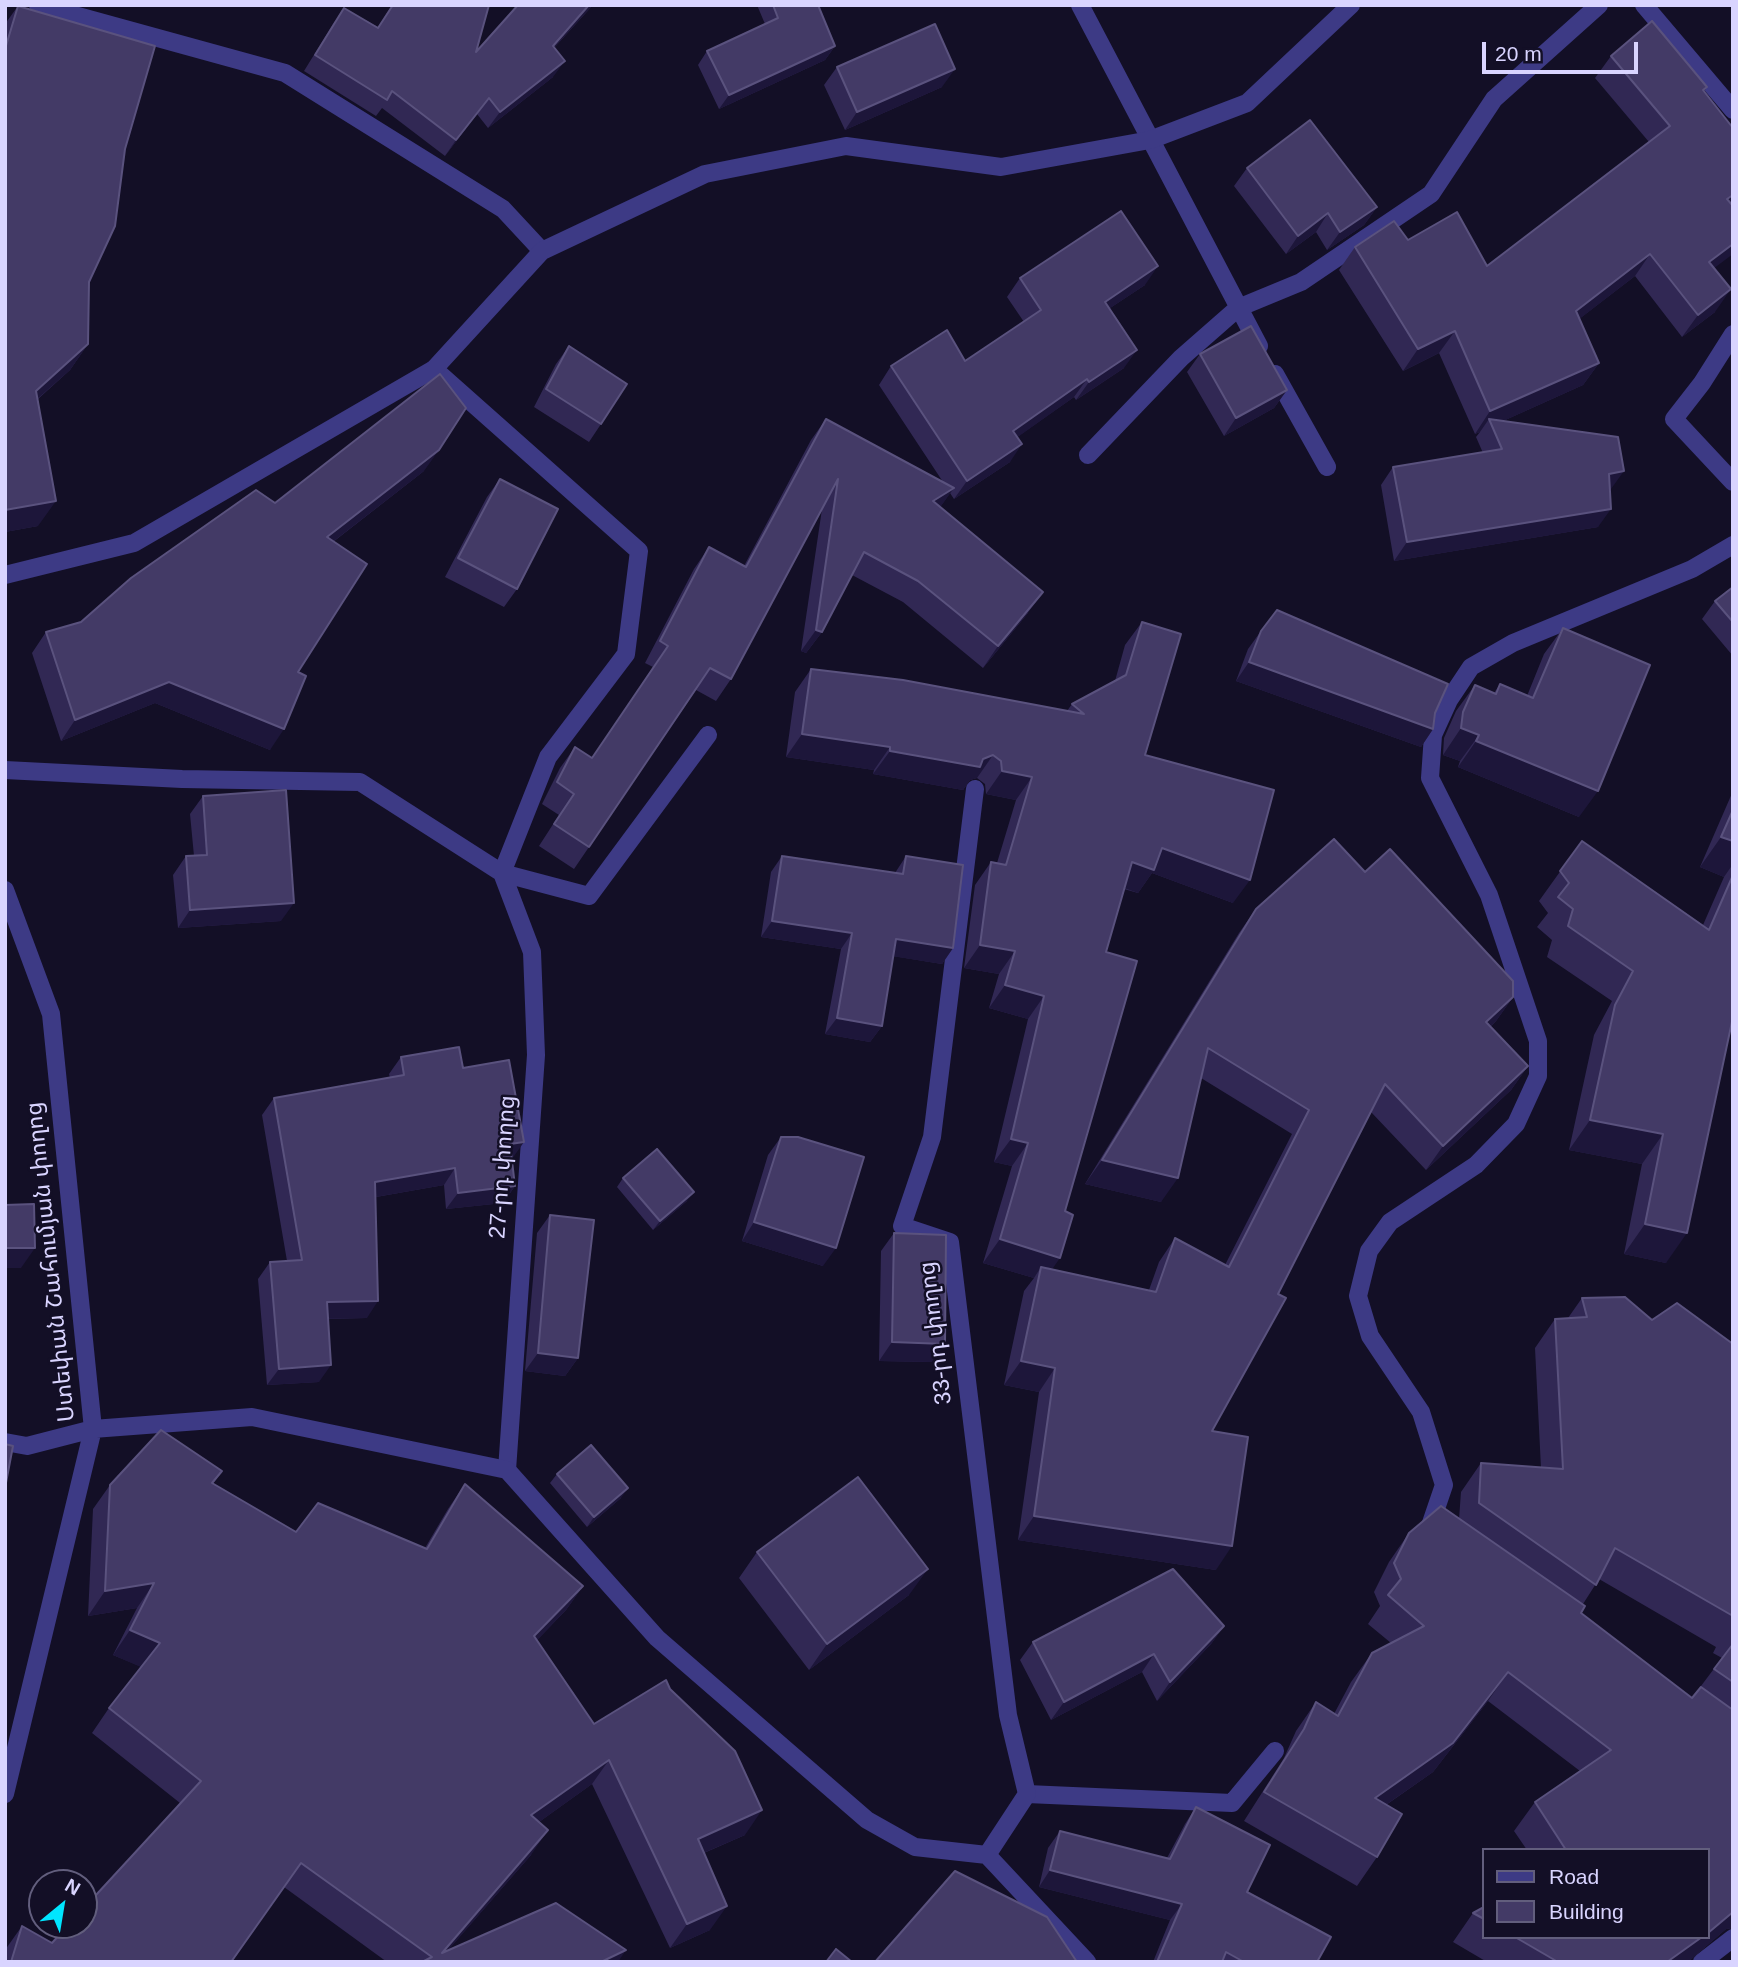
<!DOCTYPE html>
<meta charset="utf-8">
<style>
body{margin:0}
#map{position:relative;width:1738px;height:1967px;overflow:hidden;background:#130f26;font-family:Helvetica,sans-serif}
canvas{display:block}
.frame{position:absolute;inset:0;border:7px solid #d9d4ff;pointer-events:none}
.legend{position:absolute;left:1482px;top:1848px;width:228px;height:91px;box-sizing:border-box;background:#130f26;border:2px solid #625e7d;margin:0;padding:9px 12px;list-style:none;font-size:21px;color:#d9d4ff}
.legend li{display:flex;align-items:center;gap:14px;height:35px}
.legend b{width:35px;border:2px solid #625e7d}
.north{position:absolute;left:28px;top:1869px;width:70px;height:70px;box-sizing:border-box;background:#130f26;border:2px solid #625e7d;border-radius:50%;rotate:30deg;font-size:19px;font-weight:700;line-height:28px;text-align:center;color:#d9d4ff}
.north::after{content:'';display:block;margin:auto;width:24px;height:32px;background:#00e5ff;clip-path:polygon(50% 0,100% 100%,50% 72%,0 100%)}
.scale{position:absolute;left:1482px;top:42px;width:156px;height:32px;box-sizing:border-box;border:4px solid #d9d4ff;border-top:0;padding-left:9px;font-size:21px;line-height:24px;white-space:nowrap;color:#d9d4ff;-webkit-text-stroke:5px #130f26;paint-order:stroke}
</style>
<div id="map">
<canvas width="1738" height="1967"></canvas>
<div class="frame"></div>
<ul class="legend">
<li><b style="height:9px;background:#3d3a85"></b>Road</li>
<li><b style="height:19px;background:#433a66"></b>Building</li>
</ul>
<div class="north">N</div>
<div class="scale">20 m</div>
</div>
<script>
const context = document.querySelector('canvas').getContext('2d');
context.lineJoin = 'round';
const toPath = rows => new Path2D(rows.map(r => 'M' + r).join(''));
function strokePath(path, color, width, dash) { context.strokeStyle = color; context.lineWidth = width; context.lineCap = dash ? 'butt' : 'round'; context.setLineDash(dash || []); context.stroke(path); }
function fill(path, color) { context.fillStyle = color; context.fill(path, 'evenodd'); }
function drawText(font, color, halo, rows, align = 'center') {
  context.font = font + ' Helvetica,"Noto Sans Armenian",sans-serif'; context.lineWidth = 5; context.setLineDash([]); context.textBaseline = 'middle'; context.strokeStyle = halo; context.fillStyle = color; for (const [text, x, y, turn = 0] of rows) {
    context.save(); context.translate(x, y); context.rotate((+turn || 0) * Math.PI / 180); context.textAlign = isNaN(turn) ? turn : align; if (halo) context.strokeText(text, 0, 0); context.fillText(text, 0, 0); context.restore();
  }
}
strokePath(toPath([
 [38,5,285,73,503,209,542,251],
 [1080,5,1259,346],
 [1644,5,1733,110],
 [1733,334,1702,383,1674,419,1733,482],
 [434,369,639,551,626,654,548,757,502,873],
 [1275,374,1327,467],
 [1088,455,1181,358,1238,308,1301,282,1431,194,1494,99,1599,5],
 [5,770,182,779,360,782,502,873,589,896,708,735],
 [502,873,532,952,536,1055,507,1470],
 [1430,1526,1444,1485,1421,1412,1370,1336,1358,1296,1369,1251,1390,1222,1476,1165,1516,1124,1538,1076,1538,1041,1489,895,1430,778,1433,735,1449,700,1471,667,1513,643,1692,569,1733,545],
 [1027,1794,1232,1803,1275,1751]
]), '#3d3a85', 18);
strokePath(toPath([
 [5,575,134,543,434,369,542,251,705,174,846,146,1001,167,1150,140,1247,103,1351,5],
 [975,789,932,1137,902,1226,950,1242,1008,1715,1027,1794,987,1855],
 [5,890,51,1014,93,1429,5,1794],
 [5,1442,27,1446,93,1429,252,1417,507,1470,657,1638,867,1820,915,1847,987,1855,1087,1962],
 [1702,1962,1733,1938]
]), '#3d3a85', 18);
fill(toPath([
 [392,5,489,5,476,52,518,5,593,5,554,48,553,77,488,128,477,114,445,156,382,108,376,116,304,71,333,24,344,8,378,27],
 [757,5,818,5,835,46,825,60,719,109,698,65,707,51,765,24],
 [18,6,125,149,89,282,88,344,70,370,38,399,38,526,5,532,5,24],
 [1611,56,1707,87,1704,92,1714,268,1715,312,1682,337,1635,276,1579,319,1599,363,1583,385,1503,421,1611,489,1610,489,1598,527,1394,561,1381,485,1393,467,1483,453,1476,437,1480,432,1475,434,1439,353,1403,371,1339,270,1355,247,1408,240,1487,266,1649,142,1595,78],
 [837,67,942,87,845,130,824,85],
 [1247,168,1377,207,1364,225,1327,250,1316,232,1286,254,1234,186],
 [1020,278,1145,285,1110,308,1124,368,1076,400,1074,397,1017,437,1010,462,954,499,950,493,940,507,1028,613,983,668,903,602,852,575,822,632,806,653,801,651,822,509,731,679,716,701,696,690,574,869,539,846,559,815,542,804,560,768,575,747,592,758,653,667,645,663,694,569,709,547,744,566,811,440,826,419,943,482,879,385,891,366,965,361,1024,322,1007,297],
 [569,346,601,424,589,442,534,407,556,364],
 [1200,354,1287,390,1274,408,1224,436,1187,372],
 [424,471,333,542,270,750,155,703,61,741,32,653,46,632,81,622,275,503],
 [500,479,517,589,504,607,445,577,487,497],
 [1733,587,1733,656,1702,619,1715,601],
 [1142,622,1145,755,1233,903,1152,873,1138,893,1124,889,1106,952,1065,1211,1052,1269,1149,1290,1159,1262,1175,1238,1225,1265,1292,1134,1201,1078,1161,1202,1085,1184,1239,933,1256,909,1365,872,1513,997,1496,1021,1490,1027,1528,1066,1511,1090,1426,1170,1371,1112,1278,1294,1212,1431,1216,1570,1018,1540,1039,1392,1004,1385,1024,1291,1034,1278,983,1263,1012,1166,994,1162,1028,1019,989,1008,999,974,964,968,975,885,991,862,997,863,1016,800,986,794,985,784,977,778,970,780,963,790,873,774,874,770,786,757,795,692,811,669,1067,711,1072,704,1115,681,1125,645],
 [1563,628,1579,817,1458,767,1460,761,1443,755,1444,738,1456,711,1475,685,1494,693,1500,684,1527,696,1544,654],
 [1261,631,1435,713,1433,729,1421,747,1236,681,1248,649],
 [1733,791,1733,1017,1666,1263,1624,1254,1642,1164,1569,1150,1594,1035,1612,1001,1547,957,1552,940,1537,927,1548,913,1539,901,1582,841,1703,925,1724,877,1700,867],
 [203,796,281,921,178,928,173,875,186,856,194,856,190,814],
 [782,856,895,873,906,856,953,948,942,964,893,956,882,1026,870,1042,825,1034,841,949,761,937,771,872],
 [401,1057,463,1068,512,1159,515,1186,503,1203,446,1209,444,1185,376,1197,367,1318,328,1319,319,1382,267,1385,258,1279,270,1262,287,1261,262,1115,274,1098,390,1078,389,1074],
 [781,1137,823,1266,742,1241,768,1155],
 [623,1178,687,1201,653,1230,617,1187],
 [550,1215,578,1358,565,1376,525,1371,537,1233],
 [894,1233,932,1362,879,1361,881,1251],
 [1582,1298,1652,1320,1733,1344,1733,1928,1726,1929,1688,1962,1487,1962,1453,1942,1473,1913,1484,1907,1484,1937,1708,1937,1708,1850,1527,1850,1514,1831,1535,1802,1580,1771,1488,1701,1433,1772,1386,1805,1377,1857,1357,1886,1244,1821,1284,1758,1296,1731,1316,1702,1334,1714,1351,1682,1372,1653,1391,1643,1368,1624,1380,1606,1374,1592,1389,1562,1409,1533,1459,1519,1461,1492,1481,1463,1541,1468,1535,1348,1555,1319,1568,1318],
 [1599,1579,1716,1647,1713,1653,1722,1658,1692,1698,1581,1613,1583,1604],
 [222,1471,213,1484,296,1532,425,1548,448,1509,465,1484,583,1586,566,1610,537,1640,594,1724,745,1835,704,1853,710,1930,670,1948,592,1784,539,1822,531,1855,448,1950,618,1962,387,1962,284,1887,232,1962,5,1962,5,1950,22,1926,52,1943,180,1803,92,1733,109,1708,142,1667,113,1655,137,1608,88,1616,93,1509,110,1485],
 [557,1474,621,1498,587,1527,550,1483],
 [757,1552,909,1595,809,1670,739,1578],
 [1224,1626,1211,1644,1157,1701,1142,1672,1051,1720,1020,1660,1033,1642],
 [1196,1807,1247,1892,1317,1962,1153,1962,1170,1920,1039,1887,1048,1848,1060,1831,1167,1858,1185,1824]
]), '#312854');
fill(toPath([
 [589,5,593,5,541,62,553,46],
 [835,46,825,60,719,109,729,95],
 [565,61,553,77,488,128,500,112],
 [955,69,942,87,845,130,857,112],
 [489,98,477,114,445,156,456,140],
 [1733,195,1733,205,1727,199],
 [1377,207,1364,225,1327,250,1340,232],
 [1328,213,1316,232,1286,254,1298,236],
 [1733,244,1733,254,1693,284,1709,262],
 [1650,254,1635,276,1560,334,1576,311],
 [1158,266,1145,285,1092,320,1105,302],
 [1731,289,1715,312,1682,337,1698,315],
 [1455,331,1439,353,1403,371,1418,349],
 [88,344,70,370,18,416,36,391],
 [1137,350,1124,368,1076,400,1089,382],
 [1599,363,1583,385,1492,426,1489,419,1480,432,1475,434,1490,411],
 [1087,379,1074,397,1001,449,1013,431],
 [1287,390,1274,408,1224,436,1236,418],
 [1022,444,1010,462,954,499,967,481],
 [439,450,424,471,312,558,327,537],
 [1624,471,1611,489,1596,492,1609,474],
 [954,488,939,509,933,501],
 [56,501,38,526,5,532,5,510],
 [1611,509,1598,527,1394,561,1407,542],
 [1043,592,1028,613,983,668,998,646],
 [816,630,822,632,806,653,801,651],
 [1249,662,1433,729,1421,747,1236,681],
 [169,682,284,729,270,750,155,703,61,741,75,720],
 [1461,728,1479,735,1460,761,1443,755],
 [802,734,890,747,874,770,786,757],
 [1476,741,1598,791,1579,817,1458,767],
 [890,751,983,759,993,755,977,778,970,780,963,790,873,774],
 [1002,771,1032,777,1016,800,986,794],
 [1721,837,1733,841,1733,864,1724,877,1700,867],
 [1162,848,1250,880,1233,903,1152,873,1138,893,1116,885,1132,862],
 [294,903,281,921,178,928,190,910],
 [772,921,852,933,841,949,761,937],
 [896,939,953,948,942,964,885,955],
 [980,945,1015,951,999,974,964,968],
 [1005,985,1044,996,1028,1019,989,1008],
 [1513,997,1496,1021,1469,1046,1486,1022],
 [837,1018,882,1026,870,1042,825,1034],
 [1528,1066,1511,1090,1426,1170,1443,1146],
 [1590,1120,1663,1134,1642,1164,1569,1150],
 [1011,1139,1028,1143,1012,1166,994,1162],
 [524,1142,512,1159,510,1144],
 [1102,1160,1178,1178,1161,1202,1085,1184],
 [455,1168,444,1185,364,1199,375,1182],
 [515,1186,503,1203,446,1209,458,1193],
 [694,1192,687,1201,653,1230,660,1221],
 [754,1222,836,1248,823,1266,742,1241],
 [1645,1224,1687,1233,1666,1263,1624,1254],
 [1000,1239,1060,1258,1044,1281,1041,1267,1034,1278,983,1263],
 [5,1248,35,1248,21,1268,5,1268],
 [378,1301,367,1318,315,1319,327,1302],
 [892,1342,945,1344,932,1362,879,1361],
 [538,1353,578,1358,565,1376,525,1371],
 [1021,1361,1055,1368,1039,1392,1004,1385],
 [331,1365,319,1382,267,1385,279,1369],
 [628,1488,621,1498,587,1527,594,1517],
 [1034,1516,1232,1546,1216,1570,1018,1540],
 [928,1569,909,1595,809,1670,827,1644],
 [154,1583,137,1608,88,1616,105,1591],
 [583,1586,566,1610,517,1661,534,1636],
 [1224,1626,1211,1644,1157,1701,1170,1682],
 [130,1630,160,1643,143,1668,113,1655],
 [1154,1654,1142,1672,1051,1720,1064,1702],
 [1508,1672,1488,1701,1433,1772,1354,1827,1375,1798],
 [609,1760,592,1784,514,1840,531,1815],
 [762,1810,745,1835,680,1863,698,1839],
 [548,1830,531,1855,438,1962,442,1953],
 [1050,1870,1182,1904,1170,1920,1039,1887],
 [727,1906,710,1930,670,1948,687,1924],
 [1733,1912,1733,1928,1726,1929,1688,1962,1667,1962,1702,1937,1708,1937,1708,1933],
 [626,1950,618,1962,601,1962]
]), '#1d163a');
const building = toPath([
 [393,5,489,5,476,52,518,5,589,5,553,46,565,61,500,112,489,98,456,140,392,91,387,100,315,55,344,8,378,28,393,5],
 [773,5,818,5,835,46,729,95,707,51,778,18,773,5],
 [18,6,155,46,125,149,115,226,89,282,88,344,36,391,56,501,5,510,5,49,18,6],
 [1652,21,1707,87,1703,90,1733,128,1733,195,1727,199,1733,206,1733,244,1709,262,1731,289,1698,315,1650,254,1576,311,1599,363,1490,411,1455,331,1418,349,1355,247,1394,221,1408,240,1457,212,1487,266,1670,126,1611,56,1652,21],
 [935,24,955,69,857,112,837,67,935,24],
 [1310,120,1377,207,1340,232,1328,213,1298,236,1247,168,1310,120],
 [1121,211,1158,266,1105,302,1137,350,1089,382,1087,379,1013,431,1022,444,967,481,891,366,947,330,965,361,1041,310,1020,278,1121,211],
 [1251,326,1287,390,1236,418,1200,354,1251,326],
 [569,346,627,384,601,424,546,389,569,346],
 [440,374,466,408,439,450,327,537,367,564,298,672,306,676,284,729,169,682,75,720,46,632,81,622,131,578,256,490,275,503,440,374],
 [826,419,954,488,933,501,1043,592,998,646,918,581,864,552,822,632,816,630,838,479,731,679,710,668,589,847,554,824,574,794,557,782,575,747,592,758,668,646,660,641,709,547,746,567,826,419],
 [1489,419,1618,437,1624,471,1609,474,1611,509,1407,542,1393,467,1502,449,1489,419],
 [500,479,558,509,517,589,458,558,500,479],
 [1733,587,1733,622,1715,601,1733,587],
 [1277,610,1448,684,1435,713,1433,729,1249,662,1261,631,1277,610],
 [1142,622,1181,634,1145,755,1274,790,1250,880,1162,848,1154,870,1132,862,1106,952,1137,961,1065,1211,1073,1215,1060,1258,1000,1239,1028,1143,1011,1139,1044,996,1005,985,1015,951,980,945,991,862,1006,865,1032,777,1002,771,1001,761,993,755,983,759,980,767,890,751,890,747,802,734,811,669,903,680,1084,714,1072,704,1126,675,1142,622],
 [1563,628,1650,665,1598,791,1476,741,1479,735,1461,728,1463,712,1475,685,1496,694,1500,684,1533,698,1563,628],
 [286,790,294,903,190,910,186,856,207,855,203,796,286,790],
 [1733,810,1733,841,1721,837,1733,810],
 [1334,839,1365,872,1390,849,1513,981,1513,997,1486,1022,1528,1066,1443,1146,1385,1084,1278,1294,1286,1298,1212,1431,1248,1437,1232,1546,1034,1516,1055,1368,1021,1361,1041,1267,1156,1292,1175,1238,1229,1267,1309,1110,1208,1048,1178,1178,1102,1160,1256,909,1334,839],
 [1582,841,1709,930,1733,875,1733,1017,1687,1233,1645,1224,1663,1134,1590,1120,1615,1005,1633,971,1568,926,1573,909,1558,897,1569,883,1560,871,1582,841],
 [782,856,903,874,906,856,963,865,953,948,896,939,882,1026,837,1018,852,933,772,921,782,856],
 [459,1047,463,1068,509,1060,524,1142,510,1144,515,1186,458,1193,455,1168,375,1182,378,1301,327,1302,331,1365,279,1369,270,1262,302,1260,274,1098,404,1075,401,1057,459,1047],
 [781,1137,798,1137,864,1157,836,1248,754,1222,781,1137],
 [657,1149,694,1192,660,1221,623,1178,657,1149],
 [34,1204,35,1248,5,1248,5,1205,34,1204],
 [550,1215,594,1220,578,1358,538,1353,550,1215],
 [894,1233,946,1235,945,1344,892,1342,894,1233],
 [1625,1297,1652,1320,1677,1303,1733,1344,1733,1616,1615,1548,1596,1585,1479,1503,1481,1463,1563,1469,1555,1319,1587,1317,1582,1298,1625,1297],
 [161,1430,222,1471,212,1483,296,1532,318,1503,427,1549,465,1484,583,1586,534,1636,594,1724,666,1680,670,1689,735,1751,762,1810,698,1839,727,1906,687,1924,609,1760,531,1815,548,1830,442,1953,556,1903,626,1950,601,1962,422,1962,432,1957,301,1863,231,1962,11,1962,22,1926,52,1943,68,1925,84,1925,84,1908,201,1781,109,1708,160,1643,130,1630,154,1583,105,1591,110,1485,161,1430],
 [5,1444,13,1446,5,1488,5,1444],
 [591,1445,628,1488,594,1517,557,1474,591,1445],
 [858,1477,928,1569,827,1644,757,1552,858,1477],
 [1441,1506,1585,1606,1581,1613,1692,1698,1701,1687,1733,1710,1733,1912,1708,1933,1708,1850,1566,1850,1535,1802,1611,1750,1508,1672,1453,1743,1375,1798,1402,1814,1377,1857,1264,1792,1304,1729,1316,1702,1338,1716,1372,1653,1424,1626,1388,1595,1401,1579,1394,1563,1409,1533,1441,1506],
 [1173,1569,1224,1626,1170,1682,1154,1654,1064,1702,1033,1642,1173,1569],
 [1733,1644,1733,1682,1714,1669,1733,1644],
 [1196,1807,1270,1845,1247,1892,1331,1937,1317,1962,1244,1962,1226,1952,1222,1962,1157,1962,1182,1904,1050,1870,1060,1831,1170,1859,1196,1807],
 [955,1871,1047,1917,1077,1962,875,1962,955,1871],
 [1484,1907,1484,1919,1473,1913,1484,1907],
 [1515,1937,1702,1937,1667,1962,1558,1962,1515,1937],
 [836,1949,852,1962,826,1962,836,1949]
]);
fill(building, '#433a66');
strokePath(building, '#5a527e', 2);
drawText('23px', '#d9d4ff', '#130f26', [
 ["27-րդ փողոց",503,1167,-86],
 ["Ստեփան Շահումյան փողոց",51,1262,-96],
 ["33-րդ փողոց",936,1333,-97]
]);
</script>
